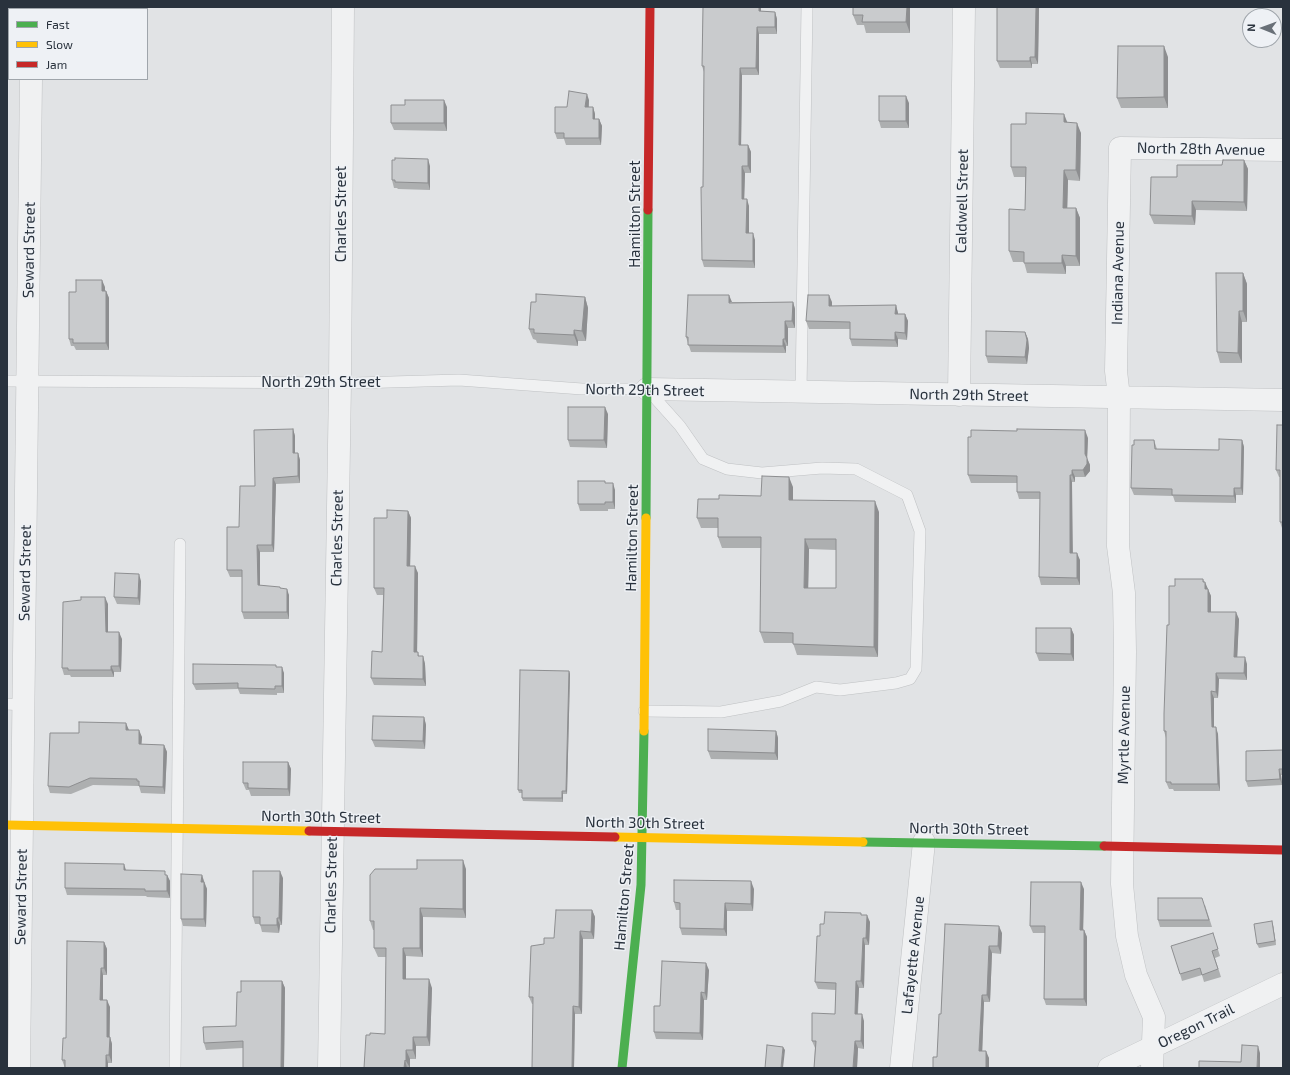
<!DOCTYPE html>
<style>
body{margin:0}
#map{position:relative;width:1290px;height:1075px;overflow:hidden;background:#e1e3e5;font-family:"Exo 2",sans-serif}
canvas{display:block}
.frame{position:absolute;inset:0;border:8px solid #29323d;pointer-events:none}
.legend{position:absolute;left:8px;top:8px;width:140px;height:72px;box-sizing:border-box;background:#eef1f5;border:1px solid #9fa5ab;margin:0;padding:5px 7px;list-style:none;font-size:12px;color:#29323d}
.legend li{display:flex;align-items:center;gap:8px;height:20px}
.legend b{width:20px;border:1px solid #9fa5ab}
.north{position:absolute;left:1242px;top:8px;width:40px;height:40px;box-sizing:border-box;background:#eef1f5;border:1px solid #9fa5ab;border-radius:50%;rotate:271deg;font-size:11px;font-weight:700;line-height:16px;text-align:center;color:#29323d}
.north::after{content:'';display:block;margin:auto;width:14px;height:18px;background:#697078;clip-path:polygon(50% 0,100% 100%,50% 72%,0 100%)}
</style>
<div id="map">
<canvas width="1290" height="1075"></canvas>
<div class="frame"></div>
<ul class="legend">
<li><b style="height:5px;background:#4caf50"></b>Fast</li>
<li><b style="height:5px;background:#ffc107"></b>Slow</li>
<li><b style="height:5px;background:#c62828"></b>Jam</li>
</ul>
<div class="north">N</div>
</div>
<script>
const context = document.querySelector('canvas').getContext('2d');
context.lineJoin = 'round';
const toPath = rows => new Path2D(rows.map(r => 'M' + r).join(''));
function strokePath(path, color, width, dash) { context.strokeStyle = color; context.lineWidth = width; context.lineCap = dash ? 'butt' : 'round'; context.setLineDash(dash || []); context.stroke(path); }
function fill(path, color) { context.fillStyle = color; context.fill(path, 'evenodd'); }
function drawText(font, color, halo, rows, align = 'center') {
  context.font = font + ' "Exo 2",sans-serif'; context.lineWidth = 3; context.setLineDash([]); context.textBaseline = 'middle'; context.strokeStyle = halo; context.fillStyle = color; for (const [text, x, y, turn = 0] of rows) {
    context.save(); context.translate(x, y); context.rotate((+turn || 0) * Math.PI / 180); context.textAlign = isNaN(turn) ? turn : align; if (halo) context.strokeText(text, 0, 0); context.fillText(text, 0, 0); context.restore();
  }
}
const lane = toPath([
 [7,381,356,383,459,380,582,389,647,389,680,426,703,459,727,469,762,473,822,468,856,469,907,495,920,531,916,669,910,679,896,683,840,690,816,687,781,701,721,712,644,711],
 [801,392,807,7],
 [7,704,23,705],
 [175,1068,180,544]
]);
const street = toPath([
 [32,9,32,7],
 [647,389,1283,400],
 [959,395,964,7],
 [19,1068,31,79],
 [329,1068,340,383,343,7],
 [901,1068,924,842],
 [1109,1068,1283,984],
 [1152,1068,1154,1017,1136,975,1127,936,1122,884,1125,652,1124,593,1118,546,1119,397,1116,371,1120,148,1283,150]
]);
strokePath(lane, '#bfc1c3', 12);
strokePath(street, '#bfc1c3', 23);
strokePath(lane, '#f0f1f2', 11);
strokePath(street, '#f0f1f2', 22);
strokePath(toPath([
 [646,518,648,210],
 [863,842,1104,846],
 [622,1068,641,885,644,731]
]), '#4caf50', 9);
strokePath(toPath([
 [644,731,646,518],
 [7,825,309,831],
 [615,837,863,842]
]), '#ffc107', 9);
strokePath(toPath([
 [648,210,650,7],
 [309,831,615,837],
 [1104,846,1283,850]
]), '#c62828', 9);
fill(toPath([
 [703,7,761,7,761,11,775,12,777,19,777,34,759,34,759,75,742,75,741,145,748,145,751,152,751,173,745,173,744,199,749,206,749,233,755,240,755,268,704,267,702,260,704,72,702,66],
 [853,7,910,7,910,33,866,33,864,25,857,25,853,15],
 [1039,7,1038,64,1032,64,1032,68,1000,68,997,61],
 [1168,57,1168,108,1121,108,1117,98],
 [589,100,589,107,593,107,595,114,595,119,599,119,602,126,601,145,566,145,564,139,557,139,555,133,567,107],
 [909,103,909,128,881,128,879,121],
 [447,107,447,131,394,130,391,123],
 [1067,123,1081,133,1080,181,1068,180,1067,208,1076,208,1080,218,1080,266,1066,266,1066,274,1027,273,1024,262,1013,262,1009,251,1025,210,1025,177,1014,177,1011,167,1026,124],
 [1244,160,1248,169,1247,211,1196,210,1195,225,1154,224,1150,215,1177,177,1222,165],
 [430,166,430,190,398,189,397,188,394,188,392,180],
 [1243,273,1247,284,1247,322,1242,322,1242,363,1220,363,1217,352],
 [105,287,105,291,106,291,109,298,109,350,76,350,74,346,71,346,69,339,76,292],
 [585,297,588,308,586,341,578,341,578,346,537,343,536,340,533,339,529,329,536,302],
 [732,302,793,302,795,309,795,328,788,328,788,346,786,346,786,353,691,352,686,337],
 [832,302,832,306,896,305,898,314,905,314,908,321,907,340,898,339,898,347,852,346,850,339,850,329,809,329,806,321],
 [1025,332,1028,339,1029,348,1027,364,988,363,986,356],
 [608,414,607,448,570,447,568,440],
 [1283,425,1283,528,1282,528,1280,522,1280,477,1279,477,1276,470],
 [293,429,295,436,295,453,298,453,300,460,300,483,276,484,274,552,260,552,260,585,281,588,289,595,289,619,244,619,242,612,242,577,230,577,227,570,239,527,255,486],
 [1088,438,1087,458,1090,465,1090,471,1085,477,1075,477,1075,482,1072,482,1072,553,1080,560,1080,585,1041,585,1039,577,1040,499,1019,499,1017,492,1017,483,971,483,968,475],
 [1154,440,1157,449,1219,450,1242,440,1244,447,1243,495,1236,495,1236,503,1175,502,1173,496,1134,495,1131,488],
 [606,483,615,490,615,509,608,509,608,511,580,511,578,504],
 [793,487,793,501,879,512,878,657,797,655,793,643,764,643,760,632,761,548,722,548,718,537,718,528,701,528,697,518,719,499,761,496],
 [809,549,836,550,836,588,808,588],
 [408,511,411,518,410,566,418,573,417,652,418,652,419,656,423,656,425,664,426,686,374,685,371,678,382,652,383,595,377,595,374,588,387,518],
 [1203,579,1211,596,1211,612,1239,619,1237,657,1247,664,1247,680,1219,679,1218,698,1214,698,1214,727,1218,734,1220,791,1174,791,1173,789,1169,789,1166,782,1166,738,1164,731,1169,625,1175,586],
 [141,581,140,605,117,604,114,597],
 [108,604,108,632,122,639,121,672,114,672,114,677,71,677,70,675,64,675,62,668],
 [1071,628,1074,635,1074,661,1039,661,1036,653],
 [276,665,276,667,284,673,284,693,277,693,277,695,240,694,238,689,196,690,193,684],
 [569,671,570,674,567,794,563,794,563,802,523,801,522,798,522,793,519,793,518,790],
 [424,717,426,725,425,749,375,747,372,740],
 [129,730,142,737,141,744,164,745,167,752,165,794,141,793,139,786,93,785,71,794,50,793,48,786,79,733],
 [776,731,778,738,778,760,711,759,708,751],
 [1283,750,1283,775,1281,775,1282,785,1248,787,1246,781],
 [288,762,291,769,290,796,251,796,249,790,246,790,243,783],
 [466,869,466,918,423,917,423,957,406,956,406,979,432,988,430,1046,416,1046,416,1059,410,1059,410,1068,364,1068,370,1035,385,1034,386,957,378,957,374,948,374,930,373,930,370,921],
 [126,870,167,875,170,881,170,898,147,897,146,896,67,895,65,888],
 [202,875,207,889,206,927,183,926,181,919],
 [283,878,282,925,280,925,279,933,262,932,260,924,255,924,253,917],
 [754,889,753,911,727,911,727,936,682,935,680,928,680,910,676,910,674,902],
 [1084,889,1083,930,1084,930,1087,937,1087,1006,1046,1005,1044,999,1045,933,1033,933,1030,926],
 [1205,905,1212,927,1160,927,1158,920],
 [592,910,595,917,594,939,583,939,582,1014,575,1014,574,1068,532,1068,533,1004,532,1004,529,997,544,944,554,938],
 [862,915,870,922,869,945,865,945,864,988,859,988,858,1014,864,1021,864,1049,858,1048,857,1068,814,1068,815,1048,812,1041,835,1014,836,990,818,989,815,982,820,936,824,924],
 [945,924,1002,933,1001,954,992,953,990,1002,984,1002,982,1051,989,1058,989,1068,933,1068,937,1057,941,1014],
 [1273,925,1276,945,1259,948,1257,944],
 [1215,940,1220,956,1215,958,1221,977,1204,982,1202,975,1182,981,1180,974],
 [104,942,107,949,107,975,103,975,103,1000,110,1007,110,1037,112,1044,112,1063,108,1063,108,1068,65,1068,62,1060],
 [709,970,707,1000,704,1000,703,1040,656,1039,654,1032,660,1006],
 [282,981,285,988,284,1068,243,1068,243,1048,206,1050,204,1043,236,1026,241,992]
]), '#adafb0');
fill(toPath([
 [759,7,761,7,761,18,759,11],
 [907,7,910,7,910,33,906,22],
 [1036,7,1039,7,1038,64,1035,57],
 [775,12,777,19,777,34,775,27],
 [757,27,759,34,759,75,756,68],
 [1164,46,1168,57,1168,108,1164,97],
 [1030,57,1032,64,1032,68,1030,61],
 [740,68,742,75,741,152,739,145],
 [587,94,589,100,588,114,585,107],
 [906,96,909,103,909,128,906,121],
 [444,100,447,107,447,131,444,123],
 [593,107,595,114,595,126,593,119],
 [1064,114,1068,124,1064,122],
 [599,119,602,126,601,145,599,138],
 [1077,123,1081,133,1080,181,1076,170],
 [748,145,751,152,751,173,748,166],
 [428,159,430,166,430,190,428,183],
 [1244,160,1248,169,1247,211,1244,202],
 [742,166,745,173,744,206,742,199],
 [1064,170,1068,180,1067,219,1063,208],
 [747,199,749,206,749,240,746,233],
 [1192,201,1196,210,1195,225,1192,216],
 [1076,208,1080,218,1080,266,1076,256],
 [753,233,755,240,755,268,753,261],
 [1062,255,1066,266,1066,274,1062,263],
 [1243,273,1247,284,1247,322,1243,311],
 [102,280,105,287,105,298,102,291],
 [106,291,109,298,109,350,106,343],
 [729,295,732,302,729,303],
 [829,295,832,302,832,314,829,306],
 [585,297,588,308,586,341,582,331],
 [793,302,795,309,795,328,792,321],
 [896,305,898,313,898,321,895,314],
 [1239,311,1242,322,1242,363,1238,353],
 [905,314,908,321,907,340,905,333],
 [785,321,788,328,788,346,785,339],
 [574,330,578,341,578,346,574,335],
 [895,332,898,339,898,347,895,340],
 [1025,332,1028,339,1029,348,1027,364,1025,357],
 [783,339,786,346,786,353,783,346],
 [605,407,608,414,607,448,604,440],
 [293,429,295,436,295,460,293,453],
 [1085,430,1088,438,1087,461,1085,454],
 [1242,440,1244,447,1243,495,1241,488],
 [298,453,300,460,300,483,298,476],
 [1087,458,1090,465,1090,471,1085,477,1083,470],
 [1072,470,1075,477,1075,482,1072,475],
 [1070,475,1072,482,1073,560,1070,553],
 [789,477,793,487,793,511,789,500],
 [273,478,276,484,274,552,272,545],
 [613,483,615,490,615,509,613,502],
 [1234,488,1236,495,1236,503,1234,496],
 [875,501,879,512,878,657,874,647],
 [408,511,411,518,410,573,407,566],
 [805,539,809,549,808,598,804,588],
 [257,545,260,552,260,592,258,585],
 [1077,553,1080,560,1080,585,1077,578],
 [415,566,418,573,417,659,414,652],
 [139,574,141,581,140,605,138,598],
 [1205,582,1208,589,1205,589],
 [287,589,289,595,289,619,287,612],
 [1208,589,1211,596,1211,618,1208,612],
 [105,597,108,604,108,638,106,632],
 [1236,612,1239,619,1237,663,1234,657],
 [1071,628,1074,635,1074,661,1071,654],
 [119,632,122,639,121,672,119,666],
 [423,656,425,664,426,686,423,679],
 [1245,657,1247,664,1247,680,1244,673],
 [111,666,114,672,114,677,111,670],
 [282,667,284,673,284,693,282,686],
 [569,671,570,674,567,794,566,791],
 [1216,673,1219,679,1218,698,1216,692],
 [1211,691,1214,698,1214,734,1212,727],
 [424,717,426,725,425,749,423,741],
 [126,723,129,730,126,730],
 [1216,727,1218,734,1220,791,1218,784],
 [139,730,142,737,141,751,139,744],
 [776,731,778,738,778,760,775,753],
 [164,745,167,752,165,794,163,787],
 [288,762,291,769,290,796,288,789],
 [1279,769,1281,775,1282,785,1280,779],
 [562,791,563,794,563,802,562,798],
 [463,860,466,869,466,918,463,909],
 [124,864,126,870,124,870],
 [280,871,283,878,282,925,279,918],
 [167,875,170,881,170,898,167,891],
 [202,875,204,882,201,882],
 [751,881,754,889,753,911,751,904],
 [204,882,207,889,206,927,204,919],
 [1081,882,1084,889,1083,937,1080,930],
 [725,903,727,911,727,936,724,929],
 [420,908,423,917,423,957,420,948],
 [592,910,595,917,594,939,591,932],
 [867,915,870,922,869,945,866,938],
 [277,918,280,925,279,933,277,925],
 [1272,921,1273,925,1276,945,1275,941],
 [999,926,1002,933,1001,954,998,946],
 [1084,930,1087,937,1087,1006,1084,999],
 [580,931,583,939,582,1014,579,1007],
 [863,938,865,945,864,988,861,981],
 [104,942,107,949,107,975,104,968],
 [989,946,992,953,990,1002,987,995],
 [403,948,406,956,406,988,403,979],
 [706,963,709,970,707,1000,705,993],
 [101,968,103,975,103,1007,100,1000],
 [429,979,432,988,430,1046,427,1037],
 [282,981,285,988,284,1068,281,1068],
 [856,981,859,988,857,1021,855,1014],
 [701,992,704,1000,703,1040,700,1033],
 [982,995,984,1002,982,1058,979,1051],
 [107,1000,110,1007,109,1044,107,1037],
 [573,1006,575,1014,574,1068,572,1068],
 [862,1014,864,1021,864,1049,861,1041],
 [110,1037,112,1044,112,1063,109,1055],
 [413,1037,416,1046,416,1059,413,1050],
 [855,1041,858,1048,857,1068,853,1068],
 [1258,1046,1260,1053,1260,1068,1257,1068],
 [783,1047,785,1050,783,1068,781,1068],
 [406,1050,410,1059,410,1068,406,1061],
 [986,1051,989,1058,989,1068,986,1068],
 [106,1055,108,1063,108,1068,106,1068],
 [405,1060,407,1068,404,1068]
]), '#8d8e90');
const building = toPath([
 [703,7,759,7,759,11,775,12,775,27,757,27,756,68,740,68,739,145,748,145,748,166,742,166,742,199,747,199,746,233,753,233,753,261,702,260,701,187,703,187,704,66,702,66,703,7],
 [853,7,907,7,906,22,862,22,863,15,853,15,853,7],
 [997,7,1036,7,1035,57,1030,57,1030,61,997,61,997,7],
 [1118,46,1164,46,1164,97,1117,98,1118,46],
 [569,91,587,94,585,107,593,107,593,119,599,119,599,138,564,138,564,133,555,133,555,107,567,107,569,91],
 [879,96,906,96,906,121,879,121,879,96],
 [405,100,444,100,444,123,391,123,391,105,405,105,405,100],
 [1026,113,1064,114,1064,122,1077,123,1076,170,1064,170,1063,208,1076,208,1076,256,1062,255,1062,263,1024,263,1024,252,1009,251,1009,209,1025,210,1026,167,1011,167,1011,124,1026,124,1026,113],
 [395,158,428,159,428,183,395,182,395,180,392,180,392,160,395,160,395,158],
 [1223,160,1244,160,1244,202,1192,201,1192,216,1150,215,1151,177,1177,177,1177,165,1222,165,1223,160],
 [1216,273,1243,273,1243,311,1239,311,1238,353,1217,352,1216,273],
 [76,280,102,280,102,291,106,291,106,343,73,343,73,339,69,339,69,292,76,292,76,280],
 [536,294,585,297,582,331,574,330,574,335,534,333,534,329,529,329,531,302,536,302,536,294],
 [688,295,729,295,729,303,793,302,792,321,785,321,785,339,783,339,783,346,688,345,688,337,686,337,688,295],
 [808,295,829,295,829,306,896,305,895,314,905,314,905,333,895,332,895,340,850,339,850,322,806,321,808,295],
 [986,331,1025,332,1027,340,1025,357,986,356,986,331],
 [568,407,605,407,604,440,568,440,568,407],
 [1277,425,1283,425,1283,522,1280,522,1280,470,1276,470,1277,425],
 [293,429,293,453,298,453,298,476,273,478,272,545,257,545,258,585,280,587,280,588,287,589,287,612,242,612,242,570,227,570,227,527,239,527,240,486,255,486,254,430,293,429],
 [1017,429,1085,430,1085,454,1087,458,1087,464,1083,470,1072,470,1072,475,1070,475,1070,553,1077,553,1077,578,1039,577,1040,492,1017,492,1017,476,968,475,968,437,971,437,971,430,1017,431,1017,429],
 [1219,439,1242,440,1241,488,1234,488,1234,496,1172,495,1172,489,1131,488,1132,445,1134,445,1134,440,1154,440,1155,449,1219,450,1219,439],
 [762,476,789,477,789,500,875,501,874,647,793,644,793,633,760,632,761,537,718,537,718,518,697,518,698,499,719,499,719,495,761,496,762,476],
 [805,539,836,539,836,588,804,588,805,539],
 [578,481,605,481,605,483,613,483,613,502,605,502,605,504,578,504,578,481],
 [387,510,408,511,407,566,415,566,414,652,418,652,418,656,423,656,423,679,371,678,372,651,382,652,384,588,374,588,374,518,387,518,387,510],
 [115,573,139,574,138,598,114,597,115,573],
 [1175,579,1203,579,1203,582,1205,582,1205,589,1208,589,1208,612,1236,612,1234,657,1245,657,1244,673,1216,673,1216,692,1211,691,1212,727,1216,727,1218,784,1171,784,1171,782,1166,782,1166,731,1164,731,1164,714,1167,625,1169,625,1169,586,1175,586,1175,579],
 [81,597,105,597,106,632,119,632,119,666,111,666,111,670,68,670,68,668,62,668,63,602,81,600,81,597],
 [1036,628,1071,628,1071,654,1036,653,1036,628],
 [193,664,276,665,276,667,282,667,282,686,275,686,275,689,238,688,238,683,193,684,193,664],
 [520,670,569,671,566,791,562,791,562,798,522,798,522,790,518,790,520,670],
 [373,716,424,717,423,741,372,740,373,716],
 [79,722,126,723,126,730,139,730,139,744,164,745,163,787,139,786,139,781,137,781,137,779,90,778,69,787,48,786,50,733,79,733,79,722],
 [708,729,776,731,775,753,708,751,708,729],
 [1283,750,1283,769,1279,769,1280,779,1246,781,1246,751,1283,750],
 [243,762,288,762,288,789,248,788,248,783,243,783,243,762],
 [417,860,463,860,463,909,420,908,420,948,403,948,403,979,429,979,427,1037,413,1037,413,1050,406,1050,406,1061,405,1060,404,1068,364,1068,366,1035,370,1035,370,1033,385,1034,386,948,374,948,374,921,370,921,370,875,375,869,417,869,417,860],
 [65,863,124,864,124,870,165,871,165,875,167,875,167,891,145,891,145,889,65,888,65,863],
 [253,871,280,871,279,918,277,918,277,925,260,925,260,917,253,917,253,871],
 [181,874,202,875,201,882,204,882,204,919,181,919,181,874],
 [674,880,751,881,751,904,725,903,724,929,680,928,680,903,674,902,674,880],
 [1031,882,1081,882,1080,930,1084,930,1084,999,1044,999,1045,926,1030,926,1031,882],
 [1158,898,1202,898,1209,920,1158,920,1158,898],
 [556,910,592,910,591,932,580,931,579,1007,573,1006,572,1068,532,1068,533,997,529,997,531,946,544,944,544,938,554,938,556,910],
 [825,912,861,913,861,915,867,915,866,938,863,938,861,981,856,981,855,1014,862,1014,861,1041,855,1041,853,1068,814,1068,816,1041,812,1041,812,1013,835,1014,836,983,815,982,817,936,820,936,820,924,824,924,825,912],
 [1272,921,1275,941,1257,944,1254,924,1272,921],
 [945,924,999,926,998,946,989,946,987,995,982,995,979,1051,986,1051,986,1068,933,1068,933,1057,937,1057,939,1014,941,1014,945,924],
 [1213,933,1218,949,1212,951,1218,969,1202,975,1200,968,1180,974,1171,946,1213,933],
 [67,941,104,942,104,968,101,968,100,1000,107,1000,107,1037,110,1037,109,1055,106,1055,106,1068,65,1068,65,1060,62,1060,63,1038,66,1038,67,941],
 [662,961,706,963,705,993,701,992,700,1033,654,1032,654,1006,660,1006,662,961],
 [241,981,282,981,281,1068,243,1068,243,1041,204,1043,203,1027,236,1026,237,992,241,992,241,981],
 [767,1045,783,1047,781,1068,765,1068,767,1045],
 [1242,1045,1258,1046,1257,1068,1199,1068,1199,1061,1241,1062,1242,1045]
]);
fill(building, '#c9cbcd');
strokePath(building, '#8d8e90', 1);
drawText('15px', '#29323d', '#eef1f5', [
 ["North 28th Avenue",1201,149,1],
 ["Caldwell Street",962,201,-89],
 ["Charles Street",341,214,-90],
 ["Hamilton Street",635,214,-90],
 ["Seward Street",29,250,-89],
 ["Indiana Avenue",1118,273,-89],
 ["North 29th Street",321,382],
 ["North 29th Street",645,390,1],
 ["North 29th Street",969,395,1],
 ["Charles Street",337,538,-89],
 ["Hamilton Street",632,538,-89],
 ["Seward Street",25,573,-89],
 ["Myrtle Avenue",1124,735,-89],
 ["North 30th Street",321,817,1],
 ["North 30th Street",645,823,1],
 ["North 30th Street",969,829,1],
 ["Charles Street",331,885,-89],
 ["Seward Street",21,897,-89],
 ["Hamilton Street",624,897,-85],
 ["Lafayette Avenue",913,955,-84],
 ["Oregon Trail",1196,1026,-26]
]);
</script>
